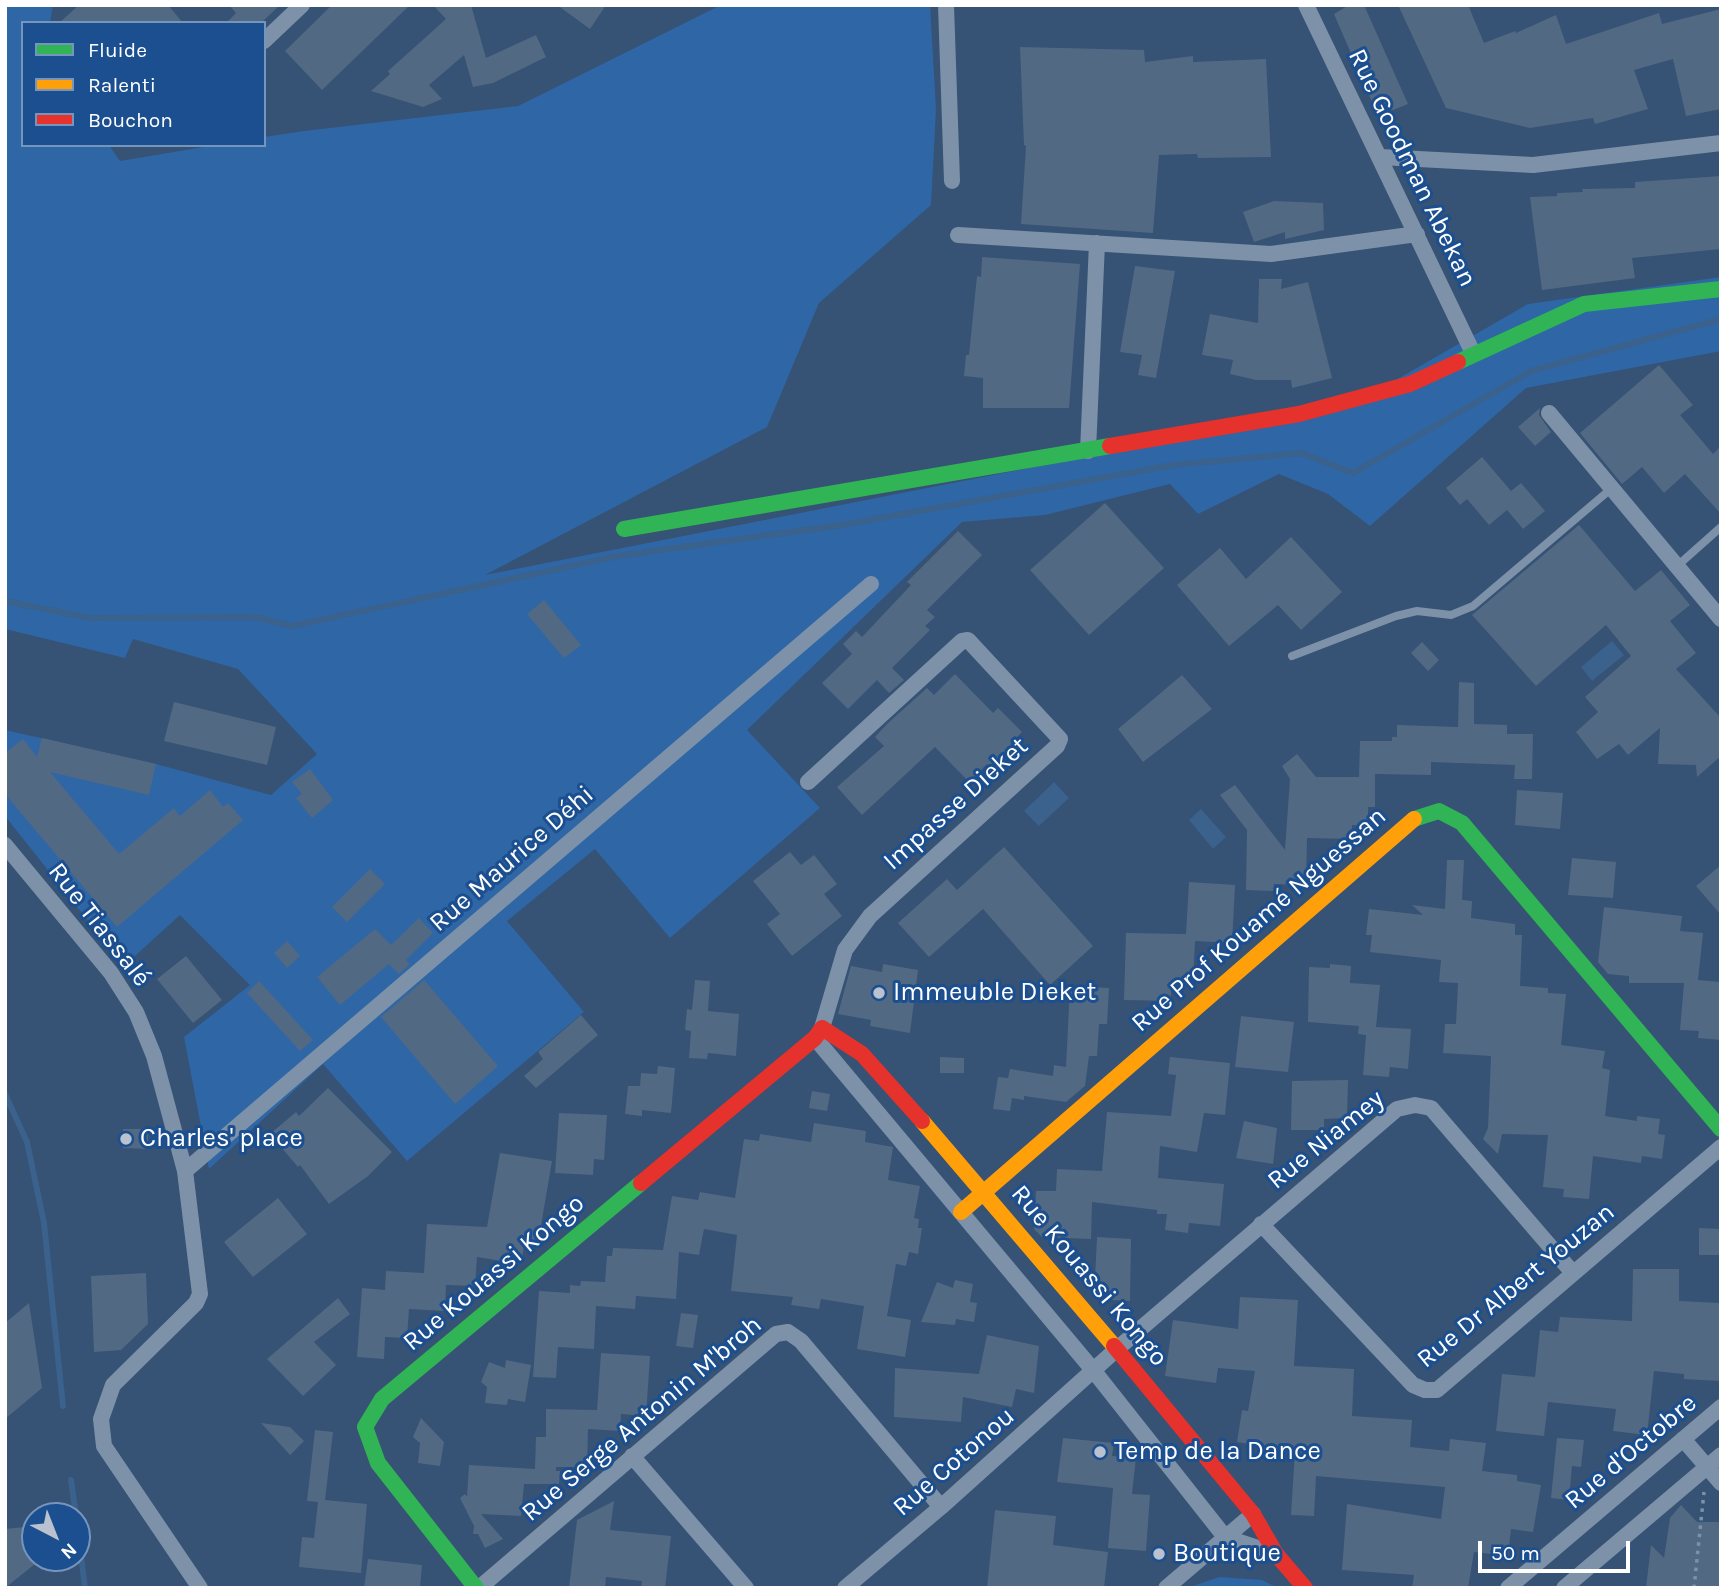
<!DOCTYPE html>
<meta charset="utf-8">
<style>
body{margin:0}
#map{position:relative;width:1726px;height:1593px;overflow:hidden;background:#365274;font-family:Karla,sans-serif}
canvas{display:block}
.frame{position:absolute;inset:0;border:7px solid #fff;pointer-events:none}
.legend{position:absolute;left:21px;top:21px;width:245px;height:126px;box-sizing:border-box;background:#1b4f8f;border:2px solid #7695bc;margin:0;padding:9px 12px;list-style:none;font-size:21px;color:#fff}
.legend li{display:flex;align-items:center;gap:14px;height:35px}
.legend b{width:35px;border:2px solid #7695bc}
.north{position:absolute;left:21px;top:1502px;width:70px;height:70px;box-sizing:border-box;background:#1b4f8f;border:2px solid #7695bc;border-radius:50%;rotate:138deg;font-size:19px;font-weight:700;line-height:28px;text-align:center;color:#fff}
.north::after{content:'';display:block;margin:auto;width:24px;height:32px;background:#b9c2ce;clip-path:polygon(50% 0,100% 100%,50% 72%,0 100%)}
.scale{position:absolute;left:1478px;top:1541px;width:152px;height:32px;box-sizing:border-box;border:4px solid #fff;border-top:0;padding-left:9px;font-size:21px;line-height:24px;white-space:nowrap;color:#fff;-webkit-text-stroke:5px #1b4f8f;paint-order:stroke}
</style>
<div id="map">
<canvas width="1726" height="1593"></canvas>
<div class="frame"></div>
<ul class="legend">
<li><b style="height:9px;background:#30b455"></b>Fluide</li>
<li><b style="height:9px;background:#ff9f0a"></b>Ralenti</li>
<li><b style="height:9px;background:#e5322d"></b>Bouchon</li>
</ul>
<div class="north">N</div>
<div class="scale">50 m</div>
</div>
<script>
const context = document.querySelector('canvas').getContext('2d');
context.lineJoin = 'round';
function fill(path, color) { context.fillStyle = color; context.fill(path, 'evenodd'); }
const toPath = rows => new Path2D(rows.map(r => 'M' + r).join(''));
function strokePath(path, color, width, dash) { context.strokeStyle = color; context.lineWidth = width; context.lineCap = dash ? 'butt' : 'round'; context.setLineDash(dash || []); context.stroke(path); }
function drawText(font, color, halo, rows, align = 'center') {
  context.font = font + ' Karla,sans-serif'; context.lineWidth = 6; context.setLineDash([]); context.textBaseline = 'middle'; context.strokeStyle = halo; context.fillStyle = color; for (const [text, x, y, turn = 0] of rows) {
    context.save(); context.translate(x, y); context.rotate((+turn || 0) * Math.PI / 180); context.textAlign = isNaN(turn) ? turn : align; if (halo) context.strokeText(text, 0, 0); context.fillText(text, 0, 0); context.restore();
  }
}
fill(toPath([
 [5,5,53,5,50,23,23,23,23,145,109,145,120,161,215,145,264,145,264,137,304,131,518,106,721,5,930,5,936,109,931,205,819,303,767,427,485,575,1354,404,1528,304,1721,277,1721,351,1526,388,1370,526,1328,494,1279,474,1198,514,1170,484,1045,515,962,522,747,730,820,808,670,938,595,849,507,921,584,1012,407,1161,323,1064,209,1169,184,1037,250,985,180,915,124,966,5,816,5,730,156,764,271,795,317,754,238,669,133,639,125,658,5,629],
 [1219,1577,1262,1580,1278,1588,1187,1588]
]), '#2f66a5');
fill(toPath([
 [1612,641,1624,655,1592,681,1581,667],
 [1054,782,1069,798,1039,826,1024,811],
 [1201,809,1226,837,1213,849,1189,820]
]), '#3b618d');
strokePath(toPath([
 [5,601,90,618,255,617,292,626,618,556,842,525,1173,465,1302,453,1353,473,1531,371,1721,319],
 [5,1094,27,1142,44,1223,63,1406],
 [71,1480,76,1516],
 [77,1524,85,1588]
]), '#3b618d', 6);
fill(toPath([
 [79,5,168,5,183,23,59,23],
 [229,5,280,5,261,23,226,23,236,13],
 [332,5,410,5,322,90,285,51],
 [433,5,471,5,486,58,536,35,546,57,493,83,473,87,464,55,429,85,442,99,423,107,371,91,390,74,388,71,446,19],
 [557,5,606,5,590,29],
 [1349,5,1364,5,1408,104,1378,116,1334,14],
 [1398,5,1468,5,1484,43,1515,31,1516,33,1556,15,1566,44,1659,13,1662,24,1721,9,1721,109,1686,116,1673,59,1634,70,1648,109,1595,124,1593,118,1530,128,1446,108],
 [1020,47,1144,50,1145,62,1193,56,1193,62,1266,59,1271,157,1198,158,1197,154,1159,155,1153,233,1021,224,1026,146,1024,145],
 [1721,176,1721,249,1632,258,1635,278,1542,290,1530,197,1557,196,1557,193,1583,192,1582,189,1635,188,1635,182],
 [1274,201,1323,203,1324,230,1285,239,1285,232,1254,242,1243,212],
 [982,257,1080,264,1069,408,983,408,983,378,964,376,966,355,969,355,977,276,981,277],
 [1135,266,1175,271,1156,378,1138,375,1142,355,1120,352],
 [1259,279,1282,279,1281,289,1308,282,1332,378,1292,388,1291,380,1256,380,1230,374,1233,360,1202,355,1210,314,1258,323],
 [1659,365,1693,405,1680,415,1713,454,1721,446,1721,514,1685,474,1664,493,1642,467,1622,484,1580,433],
 [1540,408,1539,415,1551,432,1535,446,1518,427],
 [1482,457,1511,491,1521,483,1545,511,1523,529,1507,510,1489,525,1467,499,1460,505,1446,488],
 [1105,503,1164,568,1089,635,1030,570],
 [1579,525,1635,591,1661,570,1690,605,1670,621,1696,653,1676,669,1721,718,1721,756,1697,777,1696,765,1658,764,1660,728,1628,755,1619,744,1597,759,1576,732,1598,712,1585,697,1631,656,1606,625,1536,686,1472,615],
 [958,531,982,555,927,610,935,617,925,626,930,630,892,668,904,680,889,693,877,680,848,709,822,683,852,654,843,644,856,631,862,637,911,585,907,582],
 [1291,537,1342,592,1301,630,1278,605,1229,646,1177,585,1220,548,1246,579],
 [544,600,581,645,564,658,527,614],
 [1422,642,1439,660,1428,671,1411,653],
 [955,674,993,713,998,708,1022,732,1010,744,1013,746,990,768,987,764,969,782,935,747,862,815,837,787,884,746,875,737,888,723,927,688,934,695],
 [1182,675,1212,709,1143,762,1118,729],
 [1459,682,1474,683,1474,724,1507,725,1507,734,1533,734,1532,779,1514,779,1515,765,1431,762,1431,775,1375,774,1375,807,1368,807,1368,826,1352,825,1352,839,1307,838,1306,885,1274,884,1273,891,1246,890,1247,830,1220,795,1235,785,1285,850,1290,779,1282,766,1297,754,1316,777,1359,777,1360,741,1392,741,1392,737,1397,737,1397,725,1458,727],
 [174,702,276,727,267,765,164,741],
 [42,738,156,764,149,795,50,772,119,854,174,808,180,816,210,790,223,807,228,803,243,820,117,927,5,794,5,753,23,739,37,757],
 [310,769,333,800,312,818,296,798,302,794,292,782],
 [1517,790,1563,793,1560,829,1515,825],
 [1004,847,1093,946,1050,985,983,909,929,957,898,923,947,879,957,890],
 [790,852,801,865,814,855,837,884,824,894,842,916,792,956,767,924,780,914,753,881],
 [1572,858,1616,862,1613,898,1568,895],
 [1447,860,1464,860,1462,900,1472,901,1471,918,1515,924,1515,935,1522,935,1520,986,1548,988,1548,993,1566,994,1561,1045,1605,1051,1602,1068,1610,1070,1605,1116,1637,1121,1637,1116,1660,1119,1658,1134,1665,1135,1662,1159,1642,1156,1641,1163,1593,1156,1589,1199,1563,1197,1564,1189,1543,1187,1548,1135,1502,1134,1498,1154,1483,1139,1488,1128,1491,1056,1443,1053,1445,1024,1456,1024,1458,983,1439,982,1441,960,1370,952,1372,935,1366,935,1369,909,1423,915,1412,905,1445,909],
 [1721,865,1721,915,1696,886],
 [370,869,385,884,347,922,332,907],
 [1189,882,1235,885,1232,943,1195,941,1193,983,1183,982,1183,987,1171,986,1171,1001,1124,1000,1126,933,1186,934],
 [1604,907,1682,916,1680,931,1703,933,1698,980,1721,982,1721,1040,1698,1038,1699,1031,1680,1030,1684,983,1629,983,1629,976,1608,974,1598,962],
 [419,918,433,933,406,960,410,964,399,974,389,964,340,1005,317,977,375,929,391,945],
 [287,941,300,956,287,968,274,953],
 [186,956,222,1000,193,1023,157,979],
 [883,964,918,970,910,1033,870,1026,871,1020,838,1014,851,966,882,972],
 [1330,964,1351,966,1350,983,1380,985,1376,1027,1411,1029,1408,1069,1390,1067,1389,1077,1363,1075,1366,1035,1358,1034,1359,1026,1308,1022,1309,967,1330,968],
 [424,980,498,1066,455,1104,381,1017],
 [695,980,710,981,708,1011,739,1014,736,1056,708,1053,707,1059,689,1058,691,1031,685,1030,687,1009,692,1010],
 [259,981,313,1040,300,1051,247,993],
 [1070,986,1109,988,1107,1024,1099,1024,1097,1056,1089,1056,1085,1086,1066,1102,1024,1096,1024,1100,1012,1098,1010,1111,993,1109,998,1077,1008,1078,1010,1069,1053,1076,1054,1065,1066,1067],
 [581,1015,598,1035,536,1088,524,1076,543,1059,538,1052],
 [1241,1016,1294,1022,1288,1072,1235,1067],
 [940,1057,964,1058,964,1073,940,1073],
 [1170,1057,1230,1063,1225,1115,1204,1113,1197,1152,1160,1146,1158,1178,1224,1184,1220,1226,1189,1223,1188,1233,1165,1230,1167,1214,1157,1214,1157,1210,1092,1202,1091,1239,1042,1237,1034,1229,1036,1191,1056,1191,1057,1169,1102,1171,1107,1112,1171,1116,1176,1075,1168,1074],
 [658,1066,675,1068,671,1113,642,1110,642,1116,625,1114,628,1086,640,1086,641,1073,657,1074],
 [1348,1080,1347,1118,1324,1119,1324,1130,1291,1130,1292,1081],
 [328,1088,392,1152,368,1176,329,1204,300,1165,298,1167,270,1134,296,1112,299,1116],
 [812,1091,830,1094,827,1111,809,1108],
 [559,1113,607,1115,604,1160,594,1159,593,1175,555,1173],
 [1244,1121,1277,1128,1273,1164,1236,1158],
 [814,1123,866,1131,865,1142,893,1147,888,1180,920,1186,914,1218,919,1219,918,1228,922,1228,918,1254,909,1252,906,1266,896,1264,887,1316,911,1320,905,1357,857,1349,864,1306,821,1299,819,1309,791,1305,793,1297,731,1291,737,1235,704,1229,699,1255,679,1252,676,1299,636,1296,635,1309,596,1306,594,1349,558,1347,556,1378,533,1377,539,1291,570,1293,570,1285,580,1286,581,1281,605,1282,607,1256,612,1256,613,1248,663,1250,672,1196,698,1200,700,1192,735,1198,744,1139,759,1141,760,1134,811,1142],
 [123,1129,148,1129,148,1149,123,1148],
 [500,1153,552,1161,538,1243,525,1240,521,1264,477,1257,475,1286,446,1285,445,1311,409,1309,407,1338,385,1337,384,1359,357,1357,362,1288,385,1290,386,1271,424,1273,427,1224,487,1227],
 [278,1198,307,1234,253,1277,224,1242],
 [1699,1228,1721,1229,1721,1255,1699,1255],
 [1097,1237,1131,1239,1130,1301,1094,1299],
 [1633,1269,1679,1269,1679,1301,1721,1303,1720,1381,1684,1379,1684,1374,1654,1371,1647,1435,1613,1431,1616,1409,1548,1402,1544,1436,1496,1431,1502,1374,1535,1377,1540,1330,1558,1332,1560,1317,1632,1321],
 [146,1273,148,1324,121,1350,94,1352,91,1276],
 [955,1280,973,1284,970,1302,977,1303,974,1322,956,1319,955,1325,921,1322,937,1282,953,1288],
 [1240,1297,1298,1300,1294,1366,1354,1369,1352,1416,1412,1420,1410,1447,1449,1451,1450,1439,1486,1443,1482,1471,1517,1475,1517,1481,1541,1485,1533,1532,1511,1529,1508,1556,1474,1552,1468,1588,1412,1588,1414,1575,1342,1570,1347,1504,1441,1519,1445,1487,1316,1476,1314,1516,1291,1515,1295,1451,1237,1442,1242,1410,1248,1411,1255,1371,1218,1368,1216,1383,1165,1376,1173,1320,1238,1329],
 [338,1298,350,1314,314,1342,336,1365,303,1396,267,1359],
 [29,1303,42,1388,5,1419,5,1323],
 [681,1313,698,1315,693,1348,676,1346],
 [987,1335,1039,1346,1034,1393,1016,1389,1012,1407,963,1397,961,1422,894,1417,895,1368,979,1374],
 [601,1353,650,1356,646,1416,621,1414,620,1431,588,1429,587,1467,556,1467,556,1471,560,1471,559,1484,524,1484,521,1516,481,1514,503,1539,485,1548,478,1534,473,1534,474,1526,460,1498,465,1494,467,1497,469,1465,535,1469,536,1437,546,1437,546,1409,597,1410],
 [506,1360,531,1365,525,1402,508,1399,507,1405,485,1403,487,1387,481,1382,489,1362,505,1368],
 [421,1418,444,1442,440,1466,418,1463,420,1443,413,1437],
 [261,1423,290,1427,304,1441,290,1455],
 [315,1430,333,1432,325,1500,367,1504,361,1573,299,1567,302,1537,314,1538,318,1502,307,1501],
 [1063,1438,1114,1443,1112,1456,1136,1458,1132,1494,1150,1495,1146,1551,1108,1548,1113,1488,1057,1482],
 [1557,1438,1584,1440,1581,1467,1572,1466,1569,1500,1551,1498],
 [614,1501,610,1530,671,1536,665,1588,641,1588,642,1581,606,1577,605,1588,569,1588,577,1520],
 [1681,1505,1697,1522,1721,1522,1721,1588,1646,1588,1651,1545,1664,1558,1670,1518],
 [995,1510,1056,1516,1053,1545,1108,1552,1104,1588,987,1588],
 [35,1526,35,1564,5,1588,5,1529],
 [368,1559,422,1565,420,1588,364,1588]
]), '#526984');
strokePath(toPath([
 [1694,1588,1704,1492]
]), '#7d92a8', 3.5, [3.5, 5]);
strokePath(toPath([
 [1676,567,1721,527],
 [1292,656,1396,616,1417,611,1451,615,1473,606,1612,488]
]), '#7d92a8', 8);
strokePath(toPath([
 [946,5,952,181],
 [1306,5,1473,353],
 [264,41,302,5],
 [1380,157,1533,165,1721,143],
 [958,235,1271,254,1417,234],
 [1549,413,1721,619],
 [1088,451,1097,243],
 [808,782,962,641,968,640,1060,739,1057,746,870,916,845,950,822,1028],
 [5,845,111,973,136,1012,154,1056,185,1171,200,1294,196,1303,113,1385,101,1419,104,1446,200,1588],
 [815,1038,1093,1370,1225,1537,1276,1554],
 [185,1171,871,584],
 [1261,1224,1413,1385,1425,1390,1437,1390,1721,1147],
 [1683,1439,1721,1483],
 [632,1456,746,1588],
 [479,1588,776,1334,788,1332,801,1341,941,1507],
 [845,1588,941,1507,1118,1348,1397,1109,1415,1105,1431,1108,1573,1273],
 [1166,1588,1253,1514],
 [1508,1588,1721,1407],
 [1564,1588,1721,1455]
]), '#7d92a8', 16);
strokePath(toPath([
 [1458,362,1584,304,1721,289],
 [624,529,1110,446],
 [1414,819,1439,811,1462,823,1721,1129],
 [476,1588,378,1463,365,1427,382,1399,641,1183]
]), '#30b455', 16);
strokePath(toPath([
 [922,1121,1114,1346],
 [961,1212,1414,819]
]), '#ff9f0a', 16);
strokePath(toPath([
 [1110,446,1299,414,1410,384,1458,362],
 [641,1183,815,1038,822,1028,862,1054,922,1121],
 [1114,1346,1253,1514,1276,1554,1305,1588]
]), '#e5322d', 16);
for (const [x, y, r, color] of [
 [879,993,7,"#b9c2ce"],
 [126,1139,7,"#b9c2ce"],
 [1100,1452,7,"#b9c2ce"],
 [1159,1554,7,"#b9c2ce"]
]) { const dot = new Path2D(); dot.arc(x, y, r, 0, 2 * Math.PI); context.fillStyle = color; context.fill(dot); strokePath(dot, '#1b4f8f', 2.5); }
drawText('26px', '#fff', '#1b4f8f', [
 ["Rue Goodman Abekan",1412,168,64],
 ["Impasse Dieket",956,804,-42],
 ["Rue Maurice Déhi",512,859,-41],
 ["Rue Prof Kouamé Nguessan",1259,920,-41],
 ["Rue Tiassalé",99,925,52],
 ["Rue Niamey",1326,1140,-39],
 ["Rue Kouassi Kongo",494,1273,-40],
 ["Rue Kouassi Kongo",1089,1276,50],
 ["Rue Dr Albert Youzan",1516,1286,-39],
 ["Rue Serge Antonin M'broh",642,1419,-40],
 ["Rue d'Octobre",1631,1452,-40],
 ["Rue Cotonou",954,1462,-41]
]);
drawText('26px', '#fff', '#1b4f8f', [
 ["Immeuble Dieket",893,993],
 ["Charles' place",140,1139],
 ["Temp de la Dance",1114,1452],
 ["Boutique",1173,1554]
], 'left');
</script>
